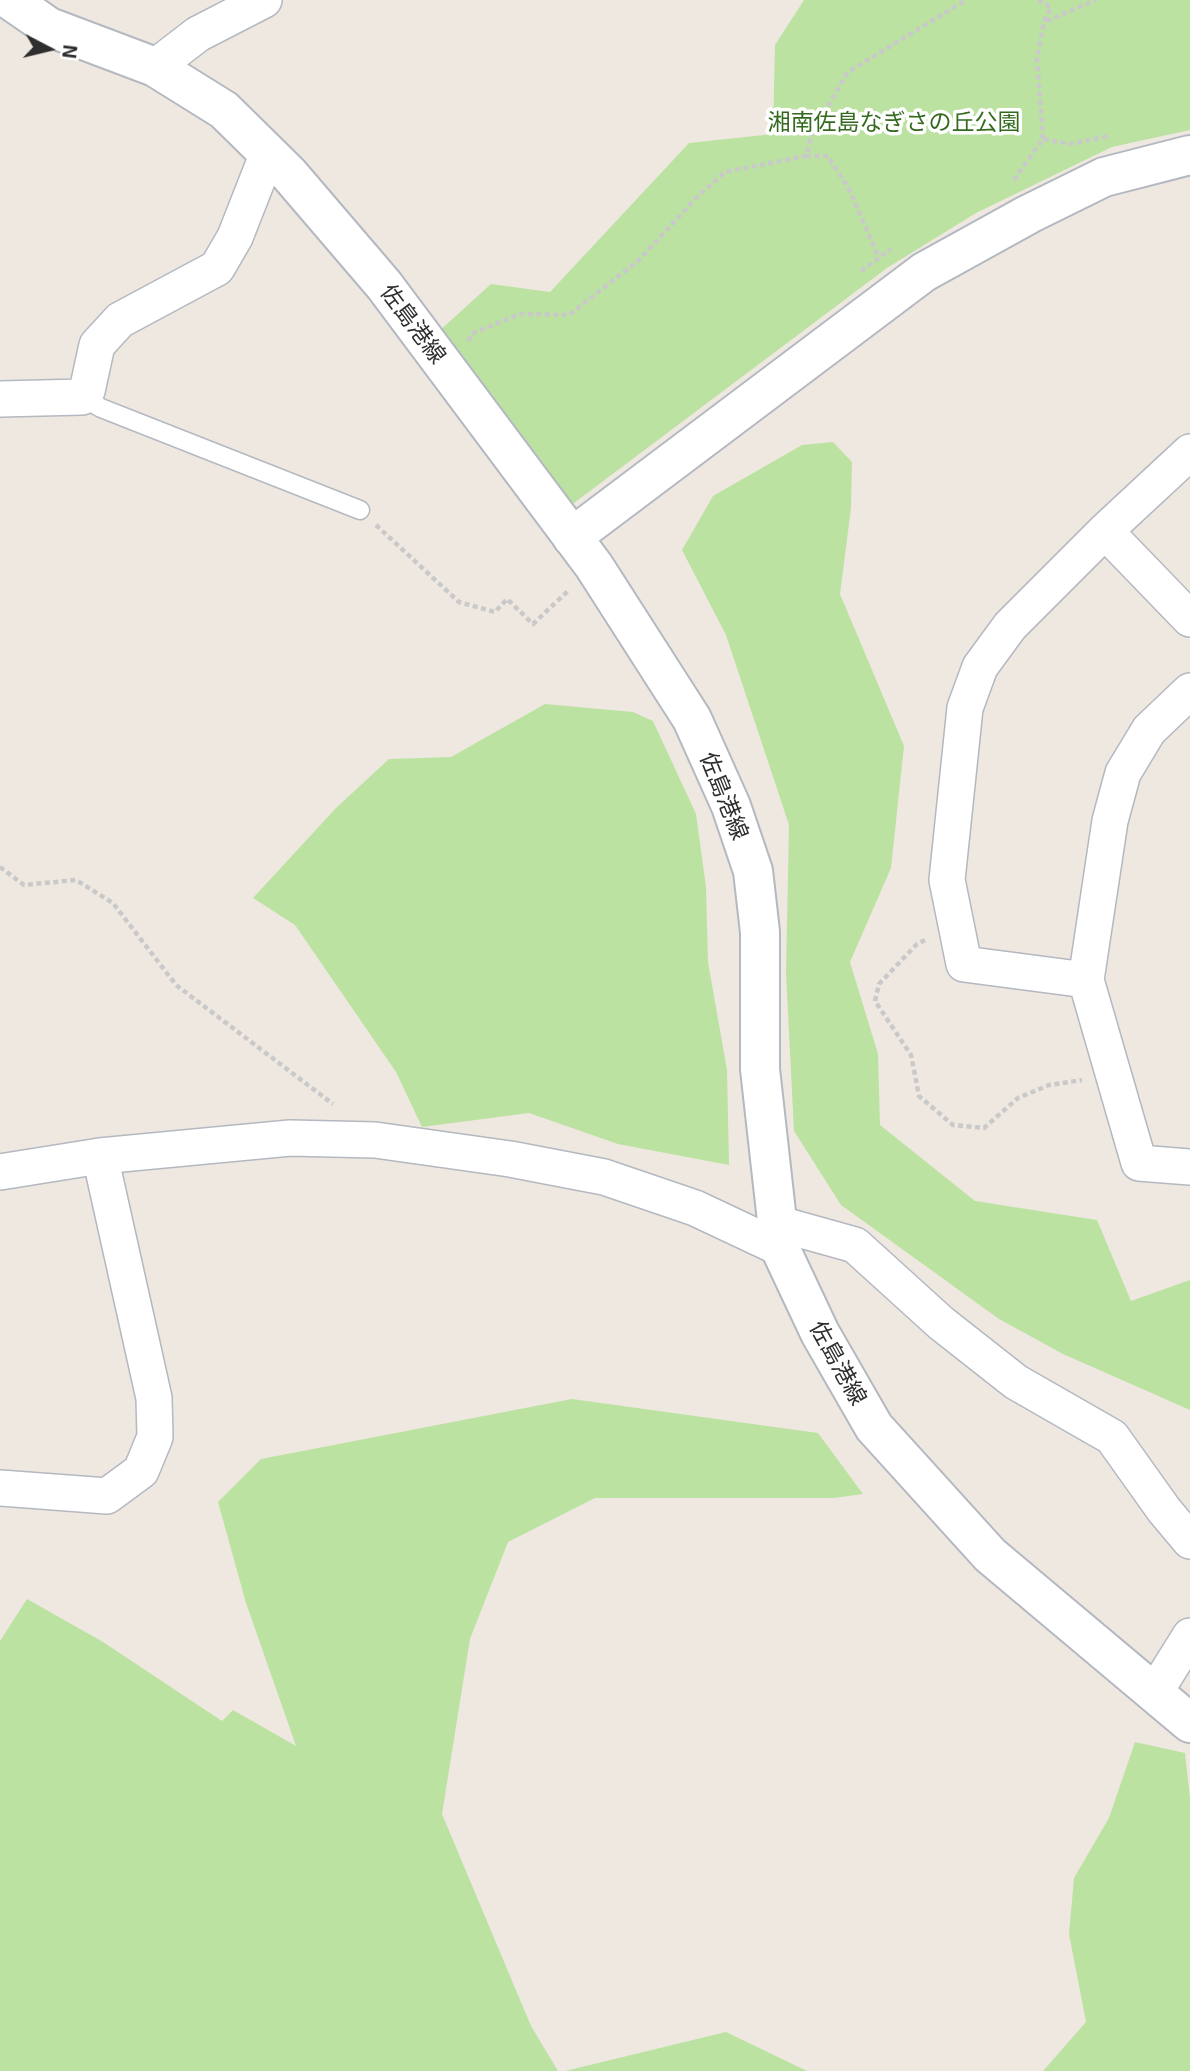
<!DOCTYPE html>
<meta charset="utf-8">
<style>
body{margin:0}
#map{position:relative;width:1190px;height:2071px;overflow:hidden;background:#eee8e1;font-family:"Exo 2",sans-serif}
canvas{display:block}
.north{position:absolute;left:14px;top:14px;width:70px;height:70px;-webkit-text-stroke:5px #fff;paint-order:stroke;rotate:97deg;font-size:19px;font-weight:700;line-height:28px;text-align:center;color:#2e2e2e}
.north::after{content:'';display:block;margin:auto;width:24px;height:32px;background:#2e2e2e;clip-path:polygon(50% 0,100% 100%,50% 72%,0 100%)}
</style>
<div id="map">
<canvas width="1190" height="2071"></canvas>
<div class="north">N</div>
</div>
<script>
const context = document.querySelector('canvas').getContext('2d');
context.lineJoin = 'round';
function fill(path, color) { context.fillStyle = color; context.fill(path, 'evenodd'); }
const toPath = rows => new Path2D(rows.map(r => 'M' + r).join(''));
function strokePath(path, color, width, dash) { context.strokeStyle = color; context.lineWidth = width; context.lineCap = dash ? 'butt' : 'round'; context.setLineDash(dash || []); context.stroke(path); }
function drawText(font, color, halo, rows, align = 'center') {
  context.font = font + ' "Exo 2","Noto Sans JP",sans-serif'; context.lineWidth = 7; context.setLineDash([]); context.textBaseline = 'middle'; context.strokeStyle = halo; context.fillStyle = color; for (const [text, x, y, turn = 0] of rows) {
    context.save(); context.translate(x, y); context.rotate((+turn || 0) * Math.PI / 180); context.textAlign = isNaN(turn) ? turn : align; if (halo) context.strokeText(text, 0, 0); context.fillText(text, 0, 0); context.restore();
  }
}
fill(toPath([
 [804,0,1190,0,1190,130,1112,147,976,213,887,268,570,506,438,332,491,284,550,292,689,143,773,134,775,45],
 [833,442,852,462,851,508,840,594,904,746,891,868,850,962,878,1054,880,1125,975,1201,1097,1220,1131,1301,1190,1280,1190,1410,1063,1354,999,1319,841,1205,794,1131,786,973,789,825,726,635,682,550,713,496,802,445],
 [545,704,633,712,653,721,696,814,706,887,708,962,727,1070,729,1165,618,1144,529,1113,422,1127,396,1072,295,925,253,898,336,808,389,759,451,757],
 [572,1399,818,1433,863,1494,834,1498,595,1498,508,1542,470,1639,442,1814,531,2026,558,2071,0,2071,0,1641,27,1599,103,1642,222,1721,233,1710,296,1746,246,1603,218,1502,261,1459],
 [1135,1742,1185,1753,1190,1798,1190,2071,1043,2071,1086,2022,1069,1934,1074,1878,1109,1818],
 [726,2032,807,2071,565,2071]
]), '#bce2a1');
const service = toPath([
 [82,397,101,408,360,510]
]);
const minor = toPath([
 [155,67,198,34,264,0],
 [0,399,82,397,87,391,97,345,120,320,217,268,235,237,268,153],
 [1105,531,1190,619],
 [1190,691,1149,730,1123,773,1110,821,1086,980,1139,1163,1190,1167],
 [1086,980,964,964,947,880,965,708,980,667,1010,626,1105,531,1190,452],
 [0,1172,100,1156,290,1138,375,1140,510,1159,604,1177,695,1208,780,1248],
 [776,1223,855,1245,941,1323,1016,1382,1112,1437,1164,1510,1190,1541],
 [0,1488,107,1496,141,1471,155,1437,154,1398,100,1156],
 [1155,1692,1190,1636]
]);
const tertiary = toPath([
 [572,537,924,272,1029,214,1104,177,1190,155]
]);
const secondary = toPath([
 [10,0,49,27,155,67,224,110,289,174,384,285,594,566,692,719,731,806,753,871,760,932,760,1069,780,1248,820,1333,874,1427,990,1555,1190,1723]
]);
strokePath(service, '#b4b8c0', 21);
strokePath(minor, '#b4b8c0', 38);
strokePath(tertiary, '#b4b8c0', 42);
strokePath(secondary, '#b4b8c0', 42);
strokePath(toPath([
 [1038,0,1051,7,1044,22,1096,0],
 [1043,139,1037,59,1044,22],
 [806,156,828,156,850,191,878,256],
 [1014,180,1043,139,1070,144,1109,136],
 [861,271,891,249],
 [469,341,471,334,520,314,569,315,639,260,695,199,725,172,806,156,812,133,848,72,966,0],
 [376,525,459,602,495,612,507,599,533,624,569,590],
 [0,867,24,885,76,880,113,903,176,985,333,1104],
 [925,940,917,944,879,984,875,1001,911,1055,919,1096,953,1125,984,1128,1018,1098,1049,1085,1082,1080]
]), '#c9c9c9', 4.5, [5, 3.5]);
strokePath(service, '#fff', 18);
strokePath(minor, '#fff', 35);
strokePath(tertiary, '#fff', 38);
strokePath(secondary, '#fff', 38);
drawText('23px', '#346a1e', '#fff', [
 ["湘南佐島なぎさの丘公園",894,122]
]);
drawText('23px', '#2e2e2e', '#fff', [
 ["佐島港線",413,324,53],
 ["佐島港線",724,796,68],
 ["佐島港線",838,1363,61]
]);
</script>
